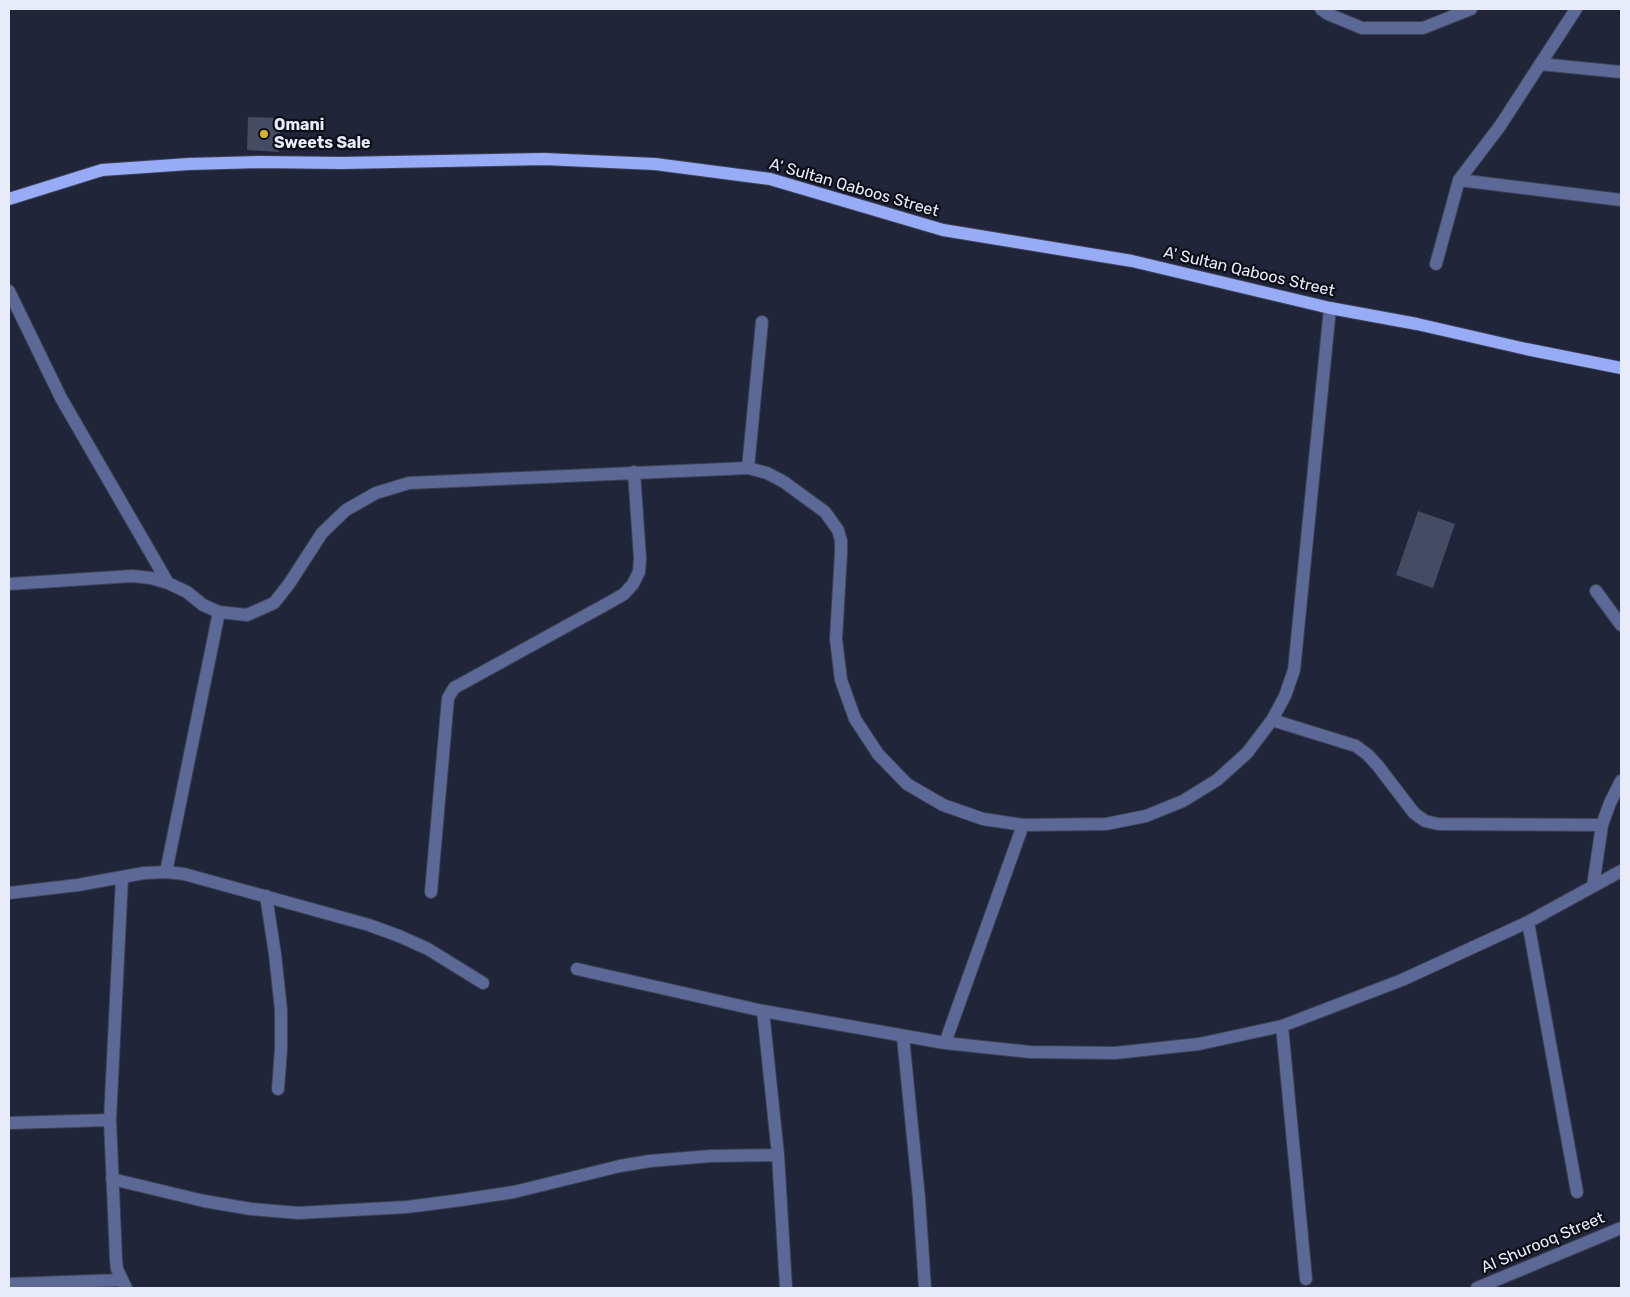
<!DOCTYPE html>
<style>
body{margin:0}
#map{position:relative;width:1630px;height:1297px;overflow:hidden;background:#20253a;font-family:Rubik,sans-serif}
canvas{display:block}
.frame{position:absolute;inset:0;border:10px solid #e7ebfa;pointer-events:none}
</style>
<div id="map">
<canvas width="1630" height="1297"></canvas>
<div class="frame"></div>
</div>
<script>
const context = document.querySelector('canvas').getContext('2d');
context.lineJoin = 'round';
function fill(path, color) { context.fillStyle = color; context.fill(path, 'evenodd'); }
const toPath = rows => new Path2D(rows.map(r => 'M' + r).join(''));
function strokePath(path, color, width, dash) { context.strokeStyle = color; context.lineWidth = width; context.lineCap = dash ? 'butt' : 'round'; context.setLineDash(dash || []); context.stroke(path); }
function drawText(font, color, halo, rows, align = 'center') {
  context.font = font + ' Rubik,sans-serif'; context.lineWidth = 4.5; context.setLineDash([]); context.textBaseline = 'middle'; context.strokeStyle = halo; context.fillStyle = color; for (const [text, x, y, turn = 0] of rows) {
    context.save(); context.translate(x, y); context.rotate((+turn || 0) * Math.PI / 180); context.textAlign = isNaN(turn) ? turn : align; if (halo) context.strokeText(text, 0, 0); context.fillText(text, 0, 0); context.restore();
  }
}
fill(toPath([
 [248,117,281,118,279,152,247,150],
 [1418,511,1455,524,1433,588,1396,575]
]), '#444b62');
const service = toPath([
 [1321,9,1328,14,1362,28,1423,28,1471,9]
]);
const minor = toPath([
 [1576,9,1500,126,1459,180,1621,200],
 [1540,64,1621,72],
 [1436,264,1459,180],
 [9,291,61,398,168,583],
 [748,468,762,322],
 [9,584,132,576,151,578,168,583,187,592,203,605,219,612,247,615,274,603,289,584,322,533,346,510,376,493,409,483,748,468,767,473,784,482,825,512,838,530,841,541,841,553,836,639,841,680,855,719,878,754,907,784,943,805,983,819,1023,825,1106,824,1146,816,1183,801,1217,780,1247,753,1272,720,1285,696,1294,670,1330,308],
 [1596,591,1621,625],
 [1272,720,1356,746,1368,755,1378,766,1414,813,1425,821,1438,824,1602,825],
 [166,872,219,612],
 [122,878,110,1120,116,1259,117,1269,126,1288],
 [1593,886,1602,825,1610,803,1621,781],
 [431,892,448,698,454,688,612,601,624,594,633,584,639,572,640,558,634,472],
 [9,893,78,885,144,873,166,872,184,874,369,925,399,936,428,949,483,983],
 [266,896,275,954,281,1010,281,1049,278,1089],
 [1528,922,1577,1192],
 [577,969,763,1011,945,1043,1030,1052,1115,1053,1199,1044,1282,1026,1402,980,1528,922,1621,871],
 [763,1011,778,1155,786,1288],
 [1282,1026,1306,1279],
 [903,1037,919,1198,925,1288],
 [945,1043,1023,825],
 [9,1123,110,1120],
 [112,1179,204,1201,251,1209,298,1213,407,1207,461,1200,514,1192,620,1166,650,1161,711,1156,778,1155],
 [9,1284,121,1280],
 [1477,1288,1621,1228]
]);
const primary = toPath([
 [9,199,102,170,189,164,260,162,342,163,544,159,655,164,770,179,943,230,1132,261,1330,308,1417,324,1526,349,1621,368]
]);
strokePath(service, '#3c4155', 14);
strokePath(minor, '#3c4155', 14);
strokePath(primary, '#3c4155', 14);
strokePath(service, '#5c6996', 12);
strokePath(minor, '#5c6996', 12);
strokePath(primary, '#97abf6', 12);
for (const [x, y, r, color] of [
 [264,134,5,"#d8b434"]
]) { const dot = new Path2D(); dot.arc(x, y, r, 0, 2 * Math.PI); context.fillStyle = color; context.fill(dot); strokePath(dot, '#0d0f18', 2); }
drawText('bold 16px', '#e7ebfa', '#0d0f18', [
 ["Omani",274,125],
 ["Sweets Sale",274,143]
], 'left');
drawText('16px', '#e7ebfa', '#0d0f18', [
 ["A' Sultan Qaboos Street",854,188,16],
 ["A' Sultan Qaboos Street",1249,272,13],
 ["Al Shurooq Street",1543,1243,-23]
]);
</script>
